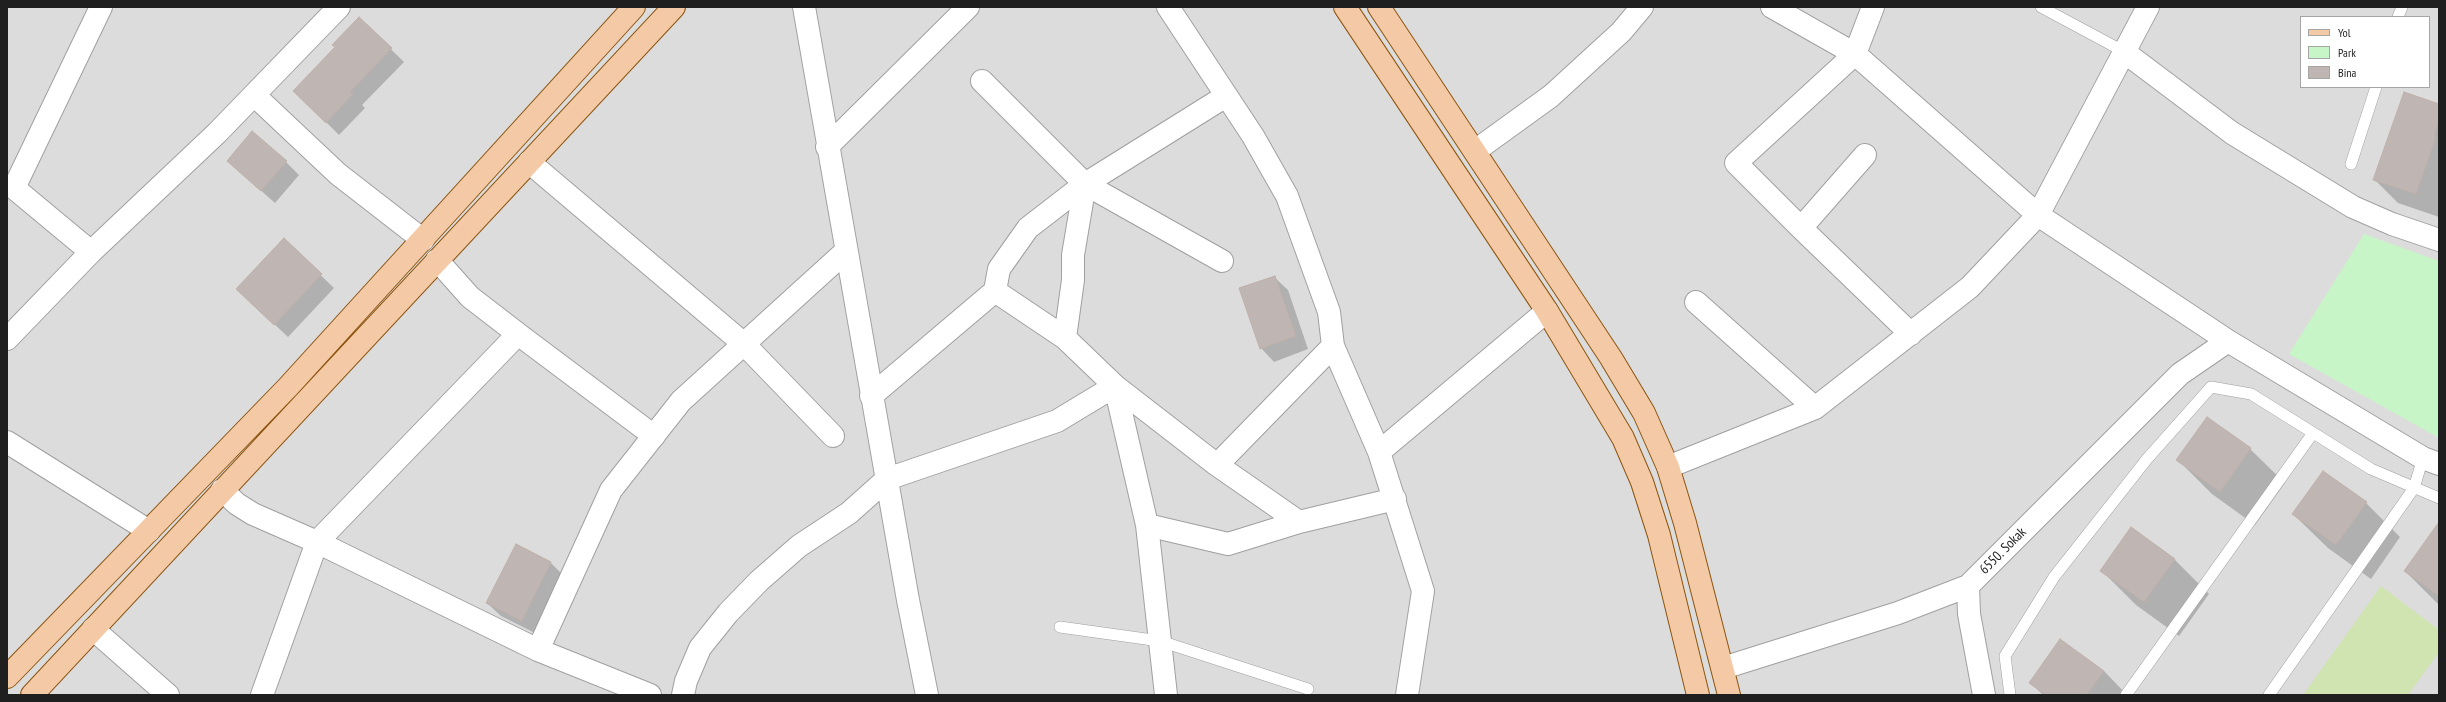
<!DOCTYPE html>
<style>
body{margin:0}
#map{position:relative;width:2446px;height:702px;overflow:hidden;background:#efebe6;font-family:"PT Sans Narrow",sans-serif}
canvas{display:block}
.frame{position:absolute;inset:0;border:8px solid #1f1f1f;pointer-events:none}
.legend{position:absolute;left:2300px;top:16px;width:130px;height:72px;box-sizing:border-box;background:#fff;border:1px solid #a5a5a5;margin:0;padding:5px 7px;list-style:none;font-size:12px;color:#1f1f1f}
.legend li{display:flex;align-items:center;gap:8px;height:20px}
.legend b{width:20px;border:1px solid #a5a5a5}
</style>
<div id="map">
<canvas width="2446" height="702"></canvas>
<div class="frame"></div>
<ul class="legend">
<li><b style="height:5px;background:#f3c9a6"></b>Yol</li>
<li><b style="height:11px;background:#c8f5c7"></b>Park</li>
<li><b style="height:11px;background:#bfb6b3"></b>Bina</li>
</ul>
</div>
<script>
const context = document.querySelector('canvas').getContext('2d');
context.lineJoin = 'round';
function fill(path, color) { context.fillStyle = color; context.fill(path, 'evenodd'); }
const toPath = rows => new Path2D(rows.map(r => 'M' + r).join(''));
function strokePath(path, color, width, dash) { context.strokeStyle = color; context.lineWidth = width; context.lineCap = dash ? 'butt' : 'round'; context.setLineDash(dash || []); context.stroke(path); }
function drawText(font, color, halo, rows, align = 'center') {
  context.font = font + ' "PT Sans Narrow",sans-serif'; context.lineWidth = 3; context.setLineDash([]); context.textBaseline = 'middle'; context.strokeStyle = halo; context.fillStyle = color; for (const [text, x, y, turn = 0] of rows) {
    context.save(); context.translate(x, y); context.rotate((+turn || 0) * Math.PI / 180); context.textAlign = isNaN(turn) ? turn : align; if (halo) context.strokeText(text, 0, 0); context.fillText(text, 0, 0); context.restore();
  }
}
fill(toPath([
 [7,7,2439,7,2439,695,7,695],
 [2301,17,2429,17,2429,87,2301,87]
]), '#dddcdc');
fill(toPath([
 [2381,586,2439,630,2439,652,2408,695,2303,695]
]), '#cfe4b0');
fill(toPath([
 [2364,234,2439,261,2439,438,2289,354]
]), '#c8f5c7');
fill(toPath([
 [359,18,404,62,362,105,365,108,339,135,295,91,336,47],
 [2439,106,2439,217,2398,203,2374,179],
 [228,161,286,162,299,175,275,203],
 [284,240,334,288,288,337,251,302],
 [1274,277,1288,290,1308,349,1274,362,1261,348],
 [2208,418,2250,449,2285,483,2255,525,2212,494,2178,460],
 [2366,503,2400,537,2371,579,2328,548,2293,514],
 [2439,532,2439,605,2405,571],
 [2174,559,2209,594,2179,636,2136,605,2101,570],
 [550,562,564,576,535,633,501,616,487,603],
 [2104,671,2127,695,2043,695,2031,683]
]), '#0003');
const building = toPath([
 [359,17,392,48,350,92,353,94,326,123,293,91,335,47,332,45,359,17],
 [2404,92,2439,104,2439,122,2434,136,2436,137,2416,194,2373,180,2404,92],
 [252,131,287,161,261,191,227,161,252,131],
 [284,238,322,274,274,325,236,289,284,238],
 [1275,276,1296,336,1260,349,1239,288,1275,276],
 [2207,417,2251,448,2220,492,2176,460,2207,417],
 [2323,471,2367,502,2336,545,2292,514,2323,471],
 [2439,522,2439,596,2404,571,2439,522],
 [2131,527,2175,559,2144,602,2100,571,2131,527],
 [516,544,551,562,522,621,486,603,516,544],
 [2060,639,2104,671,2087,695,2046,695,2029,683,2060,639]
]);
fill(building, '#bfb6b3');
strokePath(building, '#bfb0a9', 1);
const service = toPath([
 [2041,7,2123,51],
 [2398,17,2402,7],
 [2351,164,2376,87],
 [1060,627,1160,641,1308,689],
 [2010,695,2005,656,2054,577,2147,459,2211,387,2251,394,2371,469,2439,498],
 [2126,695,2313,433],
 [2269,695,2414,488,2423,458]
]);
const minor = toPath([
 [804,7,908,600,927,695],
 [1168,7,1253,136,1287,196,1329,312,1333,346,1379,452,1423,591,1407,695],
 [1772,7,1855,54,2038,215,2228,341,2423,458,2439,464],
 [1873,7,1855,54,1736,163,1801,228,1911,334],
 [2123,51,2232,133,2353,207,2392,224,2439,240],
 [982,81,1085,184,1222,261],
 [254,95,338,174,423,240],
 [827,147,968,7],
 [1475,151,1551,96,1621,32,1642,7],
 [529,162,744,344,833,436],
 [1801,228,1865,155],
 [91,252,14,188,101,7],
 [437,260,470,297,518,334],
 [995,291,999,269,1028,228,1085,184,1226,96],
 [1696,302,1815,408],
 [1065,338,1073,280,1073,255,1085,184],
 [7,339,91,252,217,133,339,7],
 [871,396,995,291,1065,338,1115,386,1147,525,1166,695],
 [7,442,149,531],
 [1379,452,1547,311],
 [1217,465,1333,346],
 [1668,467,1815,408,1970,287,2038,215,2148,7],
 [222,490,237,504,253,514,317,542,538,650,650,695],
 [1147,525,1228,544,1299,522,1395,499],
 [1968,586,1969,614,1984,695],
 [93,629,168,695],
 [538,650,611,490,681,401,845,252],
 [1723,668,1898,613,1968,586,2180,374,2228,341],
 [262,695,317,542,518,334,654,436],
 [683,695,686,681,700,648,728,613,759,581,799,546,849,513,887,479,1057,421,1115,386,1217,465,1299,522]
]);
const primary = toPath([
 [1345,7,1547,311,1623,438,1642,482,1659,535,1698,695],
 [1379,7,1611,358,1644,413,1668,467,1685,523,1729,695],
 [7,677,288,387,634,7],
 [32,695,674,7]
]);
strokePath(service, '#a0a0a0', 12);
strokePath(minor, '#a0a0a0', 24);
strokePath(primary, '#8c540e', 24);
strokePath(service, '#fff', 11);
strokePath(minor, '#fff', 22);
strokePath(primary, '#f3c9a6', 22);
drawText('14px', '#1f1f1f', '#fff', [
 ["6550. Sokak",2003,551,-45]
]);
</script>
